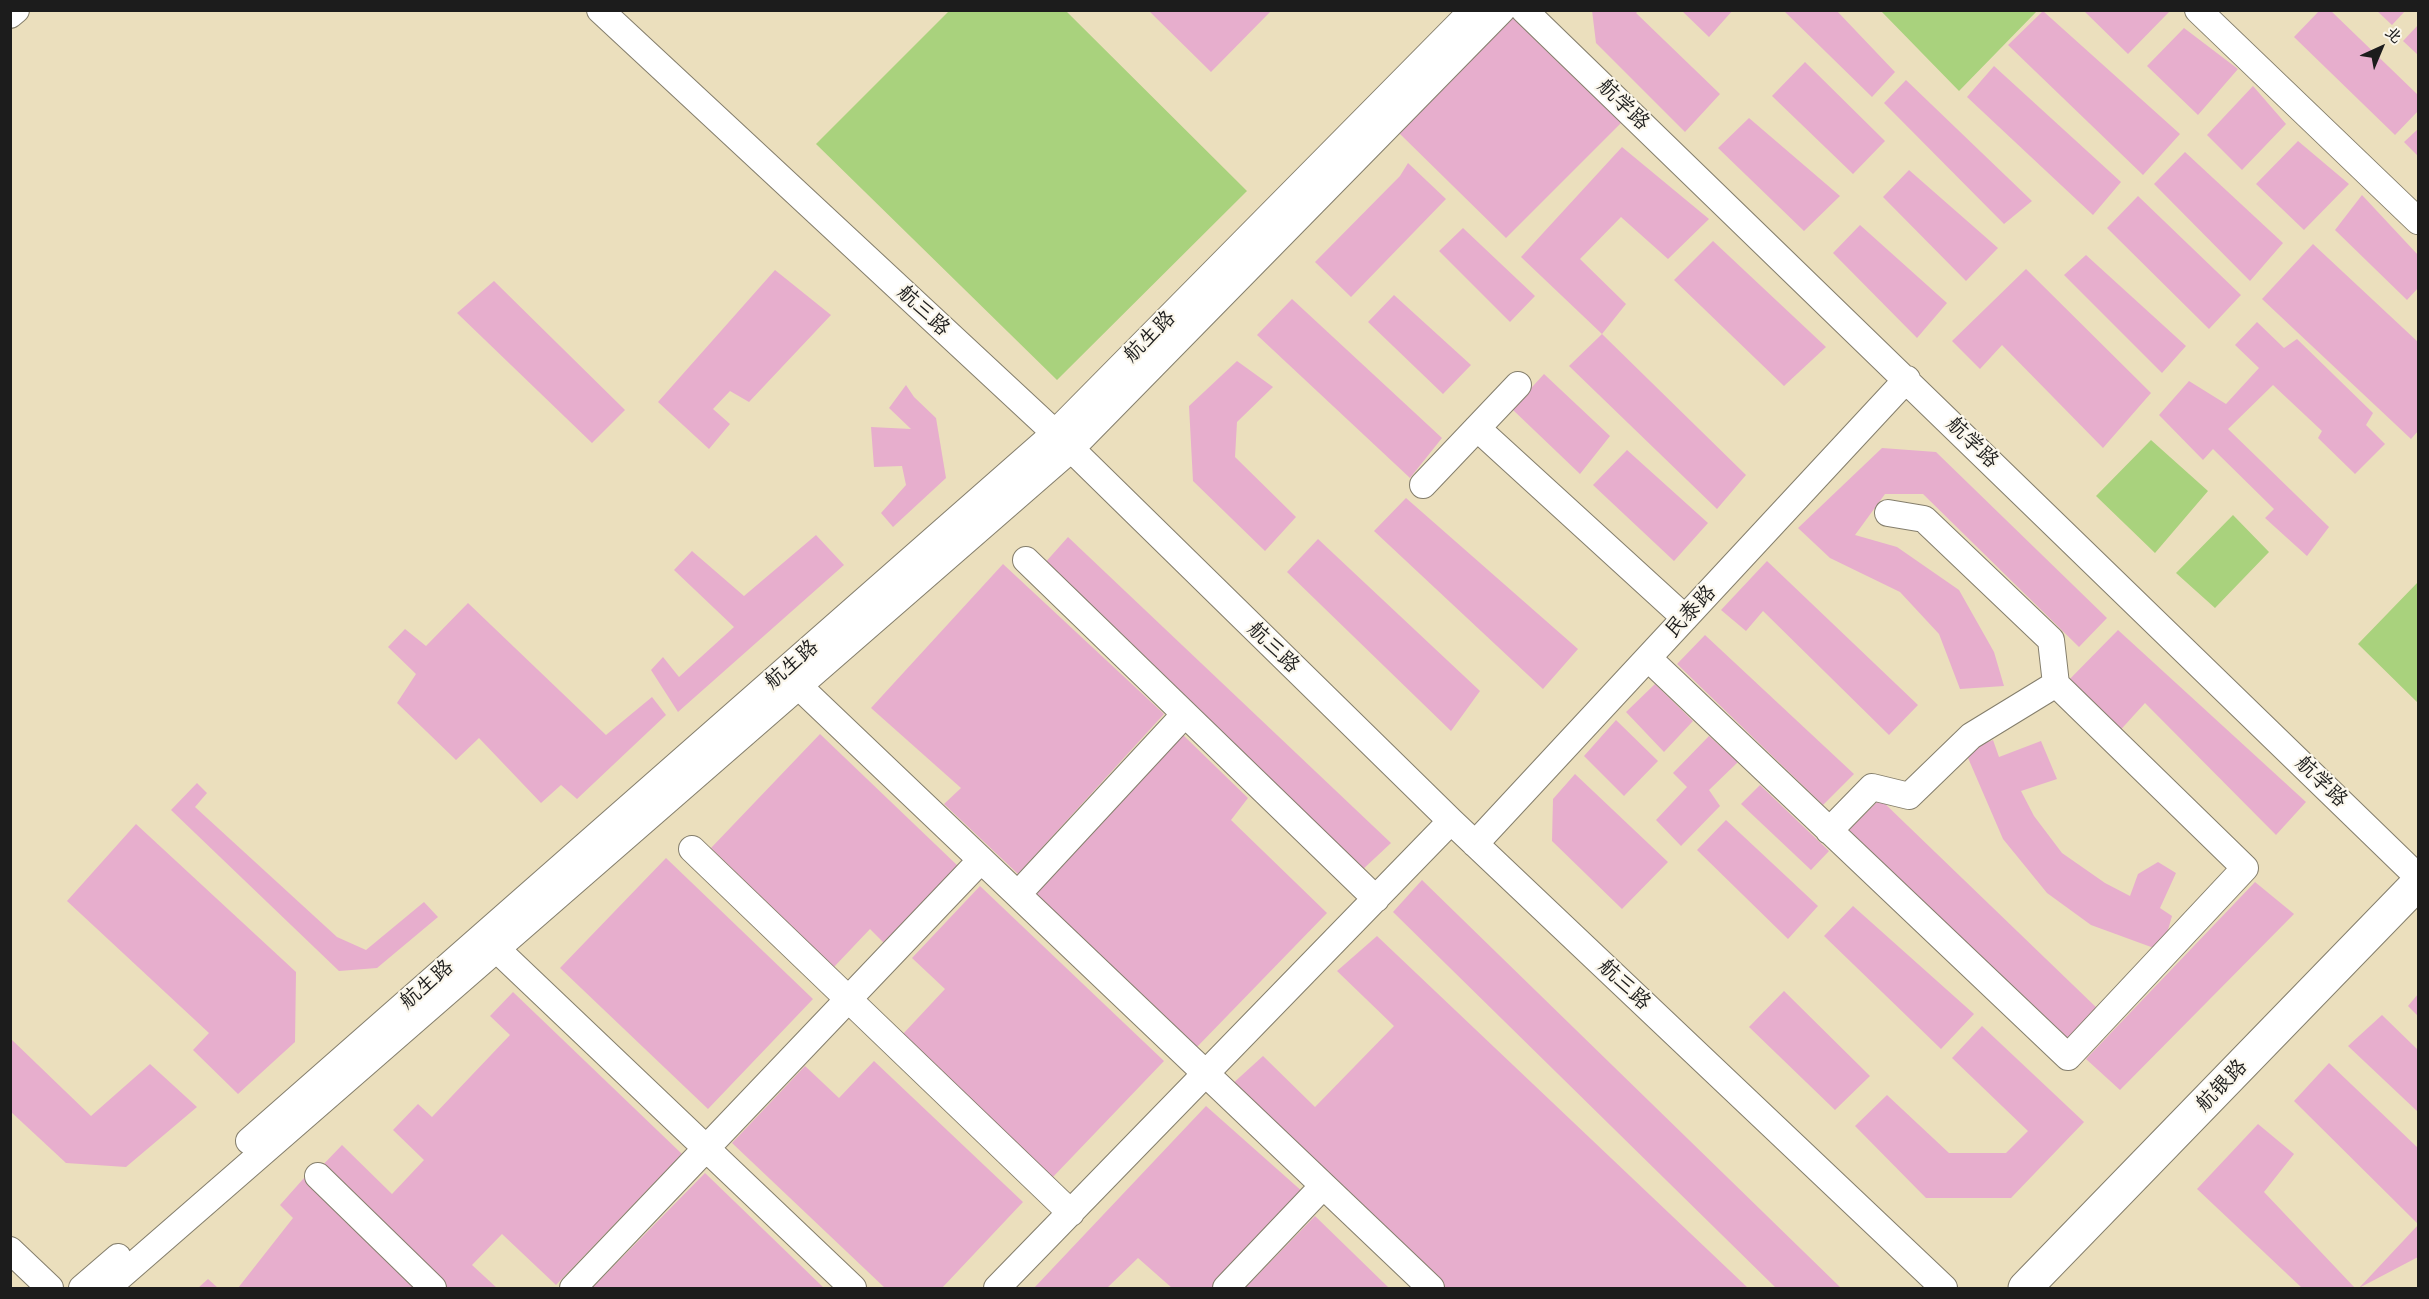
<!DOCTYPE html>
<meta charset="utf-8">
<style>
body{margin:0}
#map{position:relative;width:2429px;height:1299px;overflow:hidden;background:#ebdfbd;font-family:Caveat,"LXGW WenKai TC",sans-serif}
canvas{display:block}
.frame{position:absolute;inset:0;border:12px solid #1c1c1c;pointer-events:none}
.north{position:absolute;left:2351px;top:18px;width:60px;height:60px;-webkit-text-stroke:4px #fbf7ec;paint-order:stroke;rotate:44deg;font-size:16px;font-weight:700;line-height:24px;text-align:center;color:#1c1c1c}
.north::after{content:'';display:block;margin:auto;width:21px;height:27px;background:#1c1c1c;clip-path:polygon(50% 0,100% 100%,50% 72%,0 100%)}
</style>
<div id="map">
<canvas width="2429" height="1299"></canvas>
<div class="frame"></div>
<div class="north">北</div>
</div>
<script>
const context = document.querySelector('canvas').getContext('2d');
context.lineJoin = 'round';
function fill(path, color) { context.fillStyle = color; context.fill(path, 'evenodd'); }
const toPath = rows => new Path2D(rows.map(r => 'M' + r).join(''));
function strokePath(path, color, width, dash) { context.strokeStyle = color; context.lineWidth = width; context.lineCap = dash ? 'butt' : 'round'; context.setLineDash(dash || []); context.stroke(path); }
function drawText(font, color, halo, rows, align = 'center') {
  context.font = font + ' Caveat,"LXGW WenKai TC",sans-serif'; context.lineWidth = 4.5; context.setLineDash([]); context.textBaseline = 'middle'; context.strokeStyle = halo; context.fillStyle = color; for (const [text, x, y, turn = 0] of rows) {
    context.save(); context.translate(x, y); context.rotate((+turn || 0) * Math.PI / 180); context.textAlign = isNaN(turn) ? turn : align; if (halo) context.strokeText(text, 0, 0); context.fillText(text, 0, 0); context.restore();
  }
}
fill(toPath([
 [949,11,1066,11,1247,191,1057,380,816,144],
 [1881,11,2037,11,1959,91],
 [2151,440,2208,491,2155,553,2096,496],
 [2233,515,2269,552,2215,608,2176,573],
 [2418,582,2418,703,2358,644]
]), '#a9d27d');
fill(toPath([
 [1148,10,1272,10,1211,72],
 [1592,10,1639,10,1636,13,1720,94,1685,132,1596,43],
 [1681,10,1733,10,1709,37],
 [1783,10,1836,10,1895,72,1872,97],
 [2083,10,2167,10,2169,12,2128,54],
 [2320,10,2330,10,2418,95,2418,111,2395,135,2294,37],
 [2376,10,2406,10,2392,25],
 [1512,11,1623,121,1506,238,1398,132],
 [2043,11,2180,134,2143,175,2008,45],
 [2418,25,2418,55,2403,41],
 [2184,28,2238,69,2198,115,2147,66],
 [1805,62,1885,141,1853,174,1772,96],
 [1994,66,2121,182,2093,215,1967,97],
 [1906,80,2032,201,2004,224,1884,103],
 [2253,86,2286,124,2242,170,2207,135],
 [1749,118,1840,196,1804,231,1718,148],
 [2418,129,2418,156,2404,142],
 [2298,141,2349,184,2304,230,2256,184],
 [1622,147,1709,219,1668,259,1621,217,1580,259,1626,304,1602,334,1521,257],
 [2185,152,2283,243,2250,281,2154,184],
 [1408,163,1446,199,1351,297,1315,262,1400,176],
 [1909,170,1998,248,1966,281,1883,197],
 [2362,195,2418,255,2418,288,2407,300,2335,230],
 [2138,196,2241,295,2209,329,2107,228],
 [1860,225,1947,303,1917,338,1833,253],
 [1463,228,1535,296,1510,322,1439,251],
 [1713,241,1826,347,1784,386,1674,280],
 [2313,244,2418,342,2418,431,2411,439,2262,299],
 [2086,255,2186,346,2162,373,2064,275],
 [2026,269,2151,393,2103,448,2002,345,1980,369,1952,341],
 [775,270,831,315,749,402,730,391,713,409,730,424,709,449,658,402],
 [494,281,625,410,592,443,457,313],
 [1394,295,1471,365,1443,394,1368,322],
 [1292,299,1442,438,1410,478,1257,335],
 [2257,322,2284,348,2297,339,2373,413,2366,425,2385,444,2355,474,2318,438,2322,431,2273,385,2228,429,2329,527,2307,556,2265,518,2274,509,2213,449,2203,460,2159,415,2189,381,2226,404,2259,368,2235,345],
 [1602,334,1746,475,1717,509,1569,366],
 [1237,361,1273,387,1237,422,1235,457,1296,517,1265,551,1193,481,1189,406],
 [1544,374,1610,436,1580,474,1512,409],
 [906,385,914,397,936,418,946,478,893,527,881,513,906,485,902,466,874,467,871,427,911,429,889,408],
 [1882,448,1936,452,2107,618,2079,647,1923,494,1885,494,1855,535,1897,547,1959,590,1994,652,2004,686,1960,689,1939,634,1900,592,1830,558,1798,528],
 [1627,450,1708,523,1674,561,1593,485],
 [1406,498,1578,649,1543,689,1374,531],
 [816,535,844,565,678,712,651,670,663,657,679,677,734,627,674,570,692,551,744,596],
 [1068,537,1391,843,1360,872,1043,565],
 [1318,539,1480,691,1451,731,1287,572],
 [1767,561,1918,705,1889,735,1763,611,1746,631,1721,610],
 [1003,564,1164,714,1018,874,944,804,961,788,871,708],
 [468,603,606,735,652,697,666,715,577,799,561,785,541,803,479,738,456,760,397,703,416,674,388,647,405,629,426,646],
 [2118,630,2306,802,2276,835,2145,703,2115,736,2063,686],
 [1705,635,1854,774,1823,805,1677,664],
 [1655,684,1693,721,1664,752,1626,712],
 [1616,720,1658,761,1624,796,1584,756],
 [820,734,959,867,885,944,870,929,834,967,711,848],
 [1183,735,1248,798,1231,820,1327,913,1196,1048,1033,891],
 [1709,736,1738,762,1709,790,1720,806,1681,846,1656,820,1687,787,1673,773],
 [1993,740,1999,757,2041,741,2057,779,2021,791,2034,816,2062,853,2105,883,2130,896,2138,874,2158,862,2176,873,2160,908,2172,916,2162,951,2091,925,2047,893,2003,839,1965,751],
 [1575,774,1668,862,1622,909,1552,841,1553,799],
 [197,783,207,793,195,807,337,937,366,950,424,902,438,917,377,968,339,971,171,810],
 [1760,785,1829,851,1811,870,1741,804],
 [1880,799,2100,1011,2069,1043,1849,830],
 [1726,820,1818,906,1788,939,1697,850],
 [136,824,296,972,295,1042,238,1094,193,1050,209,1033,67,901],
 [666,858,813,999,708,1109,560,968],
 [1422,880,1841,1288,1776,1288,1393,912],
 [2255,882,2294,914,2120,1090,2086,1059],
 [980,886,1164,1061,1052,1178,902,1035,945,989,912,958],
 [1853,906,1974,1014,1941,1049,1824,936],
 [1377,936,1748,1288,1444,1288,1230,1086,1263,1056,1315,1107,1394,1026,1337,971],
 [1784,991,1870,1076,1835,1110,1749,1027],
 [513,992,682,1154,556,1285,502,1234,472,1265,497,1288,443,1288,319,1169,342,1145,392,1194,424,1160,393,1130,418,1104,432,1117,510,1035,490,1016],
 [2418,994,2418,1016,2408,1006],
 [2382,1015,2418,1050,2418,1112,2348,1046],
 [1982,1026,2084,1122,2011,1198,1926,1198,1855,1126,1887,1095,1949,1153,2006,1153,2028,1131,1952,1058],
 [10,1038,91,1116,150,1064,197,1107,126,1167,66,1163,10,1111],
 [874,1061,1023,1202,942,1288,885,1288,732,1143,805,1066,839,1098],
 [2329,1063,2418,1148,2418,1224,2294,1101],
 [1206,1106,1304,1193,1213,1288,1172,1288,1138,1258,1107,1288,1034,1288],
 [2258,1124,2294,1154,2264,1192,2355,1288,2302,1288,2197,1189],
 [705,1173,824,1288,592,1288],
 [304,1178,416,1288,238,1288,293,1218,280,1205],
 [1315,1216,1389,1288,1245,1288],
 [2418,1225,2418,1257,2359,1288],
 [208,1279,218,1288,198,1288]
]), '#e7aecd');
const minor = toPath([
 [600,10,1055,433,1451,821,1944,1288],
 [1524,10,2418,877],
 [2198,10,2418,221],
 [10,15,16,10],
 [1477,428,1685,618],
 [1423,485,1518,385],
 [1026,560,1376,899],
 [1648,658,2068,1057,2245,868,2056,684,2051,640,1924,519,1888,513],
 [787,675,1431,1288],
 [1829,831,1872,787,1909,796,1971,736,2056,684],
 [1475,844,1907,379],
 [692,849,1071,1213],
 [1018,894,1185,714],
 [485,938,853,1288],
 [249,1141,1055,433,1473,10],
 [318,1176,433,1288],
 [10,1250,50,1288],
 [82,1288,118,1257],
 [107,1288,1070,450,1502,10],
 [573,1288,981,860],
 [997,1288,1451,821],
 [1226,1288,1323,1186]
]);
const major = toPath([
 [2025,1288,2418,883]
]);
strokePath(minor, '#847e6c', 28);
strokePath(major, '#847e6c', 35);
strokePath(minor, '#fff', 26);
strokePath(major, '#fff', 33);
drawText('21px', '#1c1c1c', '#fbf7ec', [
 ["航学路",1623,105,44],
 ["航三路",923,311,43],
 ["航生路",1150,337,-45],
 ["航学路",1972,443,44],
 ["民泰路",1691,612,-47],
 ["航三路",1273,648,44],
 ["航生路",792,665,-41],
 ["航学路",2321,782,44],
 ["航生路",427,985,-41],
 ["航三路",1624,985,43],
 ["航银路",2222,1086,-46]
]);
</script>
